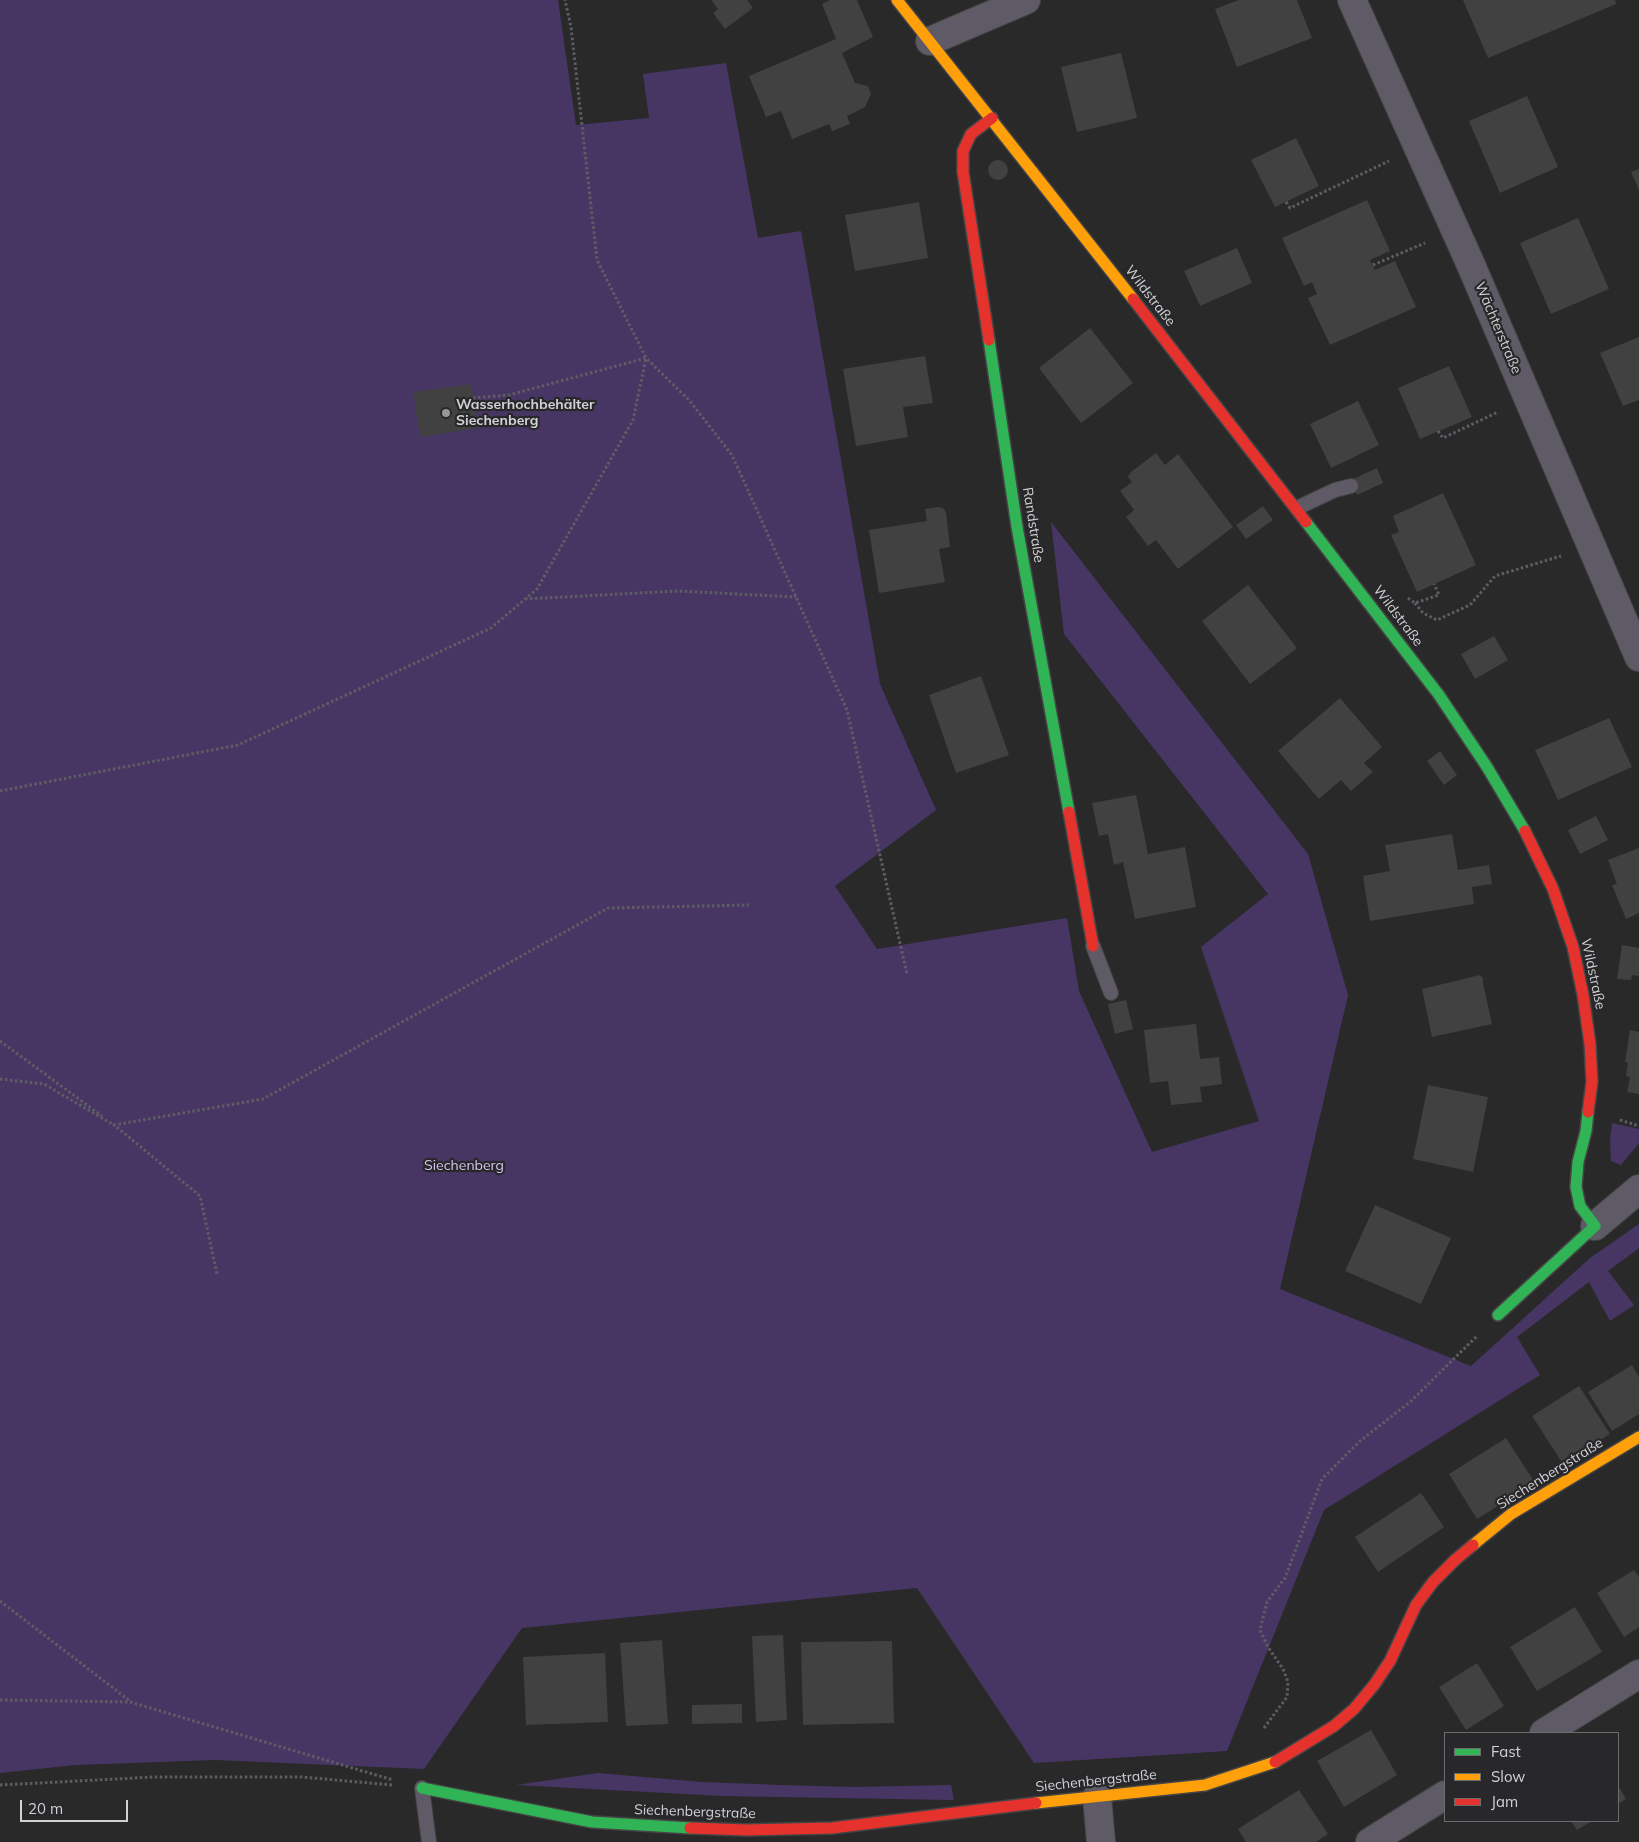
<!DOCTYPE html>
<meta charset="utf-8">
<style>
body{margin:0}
#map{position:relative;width:1639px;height:1842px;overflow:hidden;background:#29292a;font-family:Mulish,sans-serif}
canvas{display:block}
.legend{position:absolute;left:1444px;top:1732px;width:175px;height:90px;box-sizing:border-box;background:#28282b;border:1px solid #6c6c6e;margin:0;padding:6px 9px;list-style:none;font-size:15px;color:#d2d1d3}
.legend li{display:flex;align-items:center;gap:10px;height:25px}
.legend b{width:25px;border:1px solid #6c6c6e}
.scale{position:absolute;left:20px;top:1800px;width:108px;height:22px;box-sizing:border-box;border:2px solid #d2d1d3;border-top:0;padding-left:6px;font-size:15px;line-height:18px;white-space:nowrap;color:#d2d1d3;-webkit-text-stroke:4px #28282b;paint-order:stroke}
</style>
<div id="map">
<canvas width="1639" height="1842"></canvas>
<ul class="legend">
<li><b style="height:6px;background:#30b455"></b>Fast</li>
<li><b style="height:6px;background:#ff9f0a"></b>Slow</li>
<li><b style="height:6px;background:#e5322d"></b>Jam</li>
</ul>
<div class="scale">20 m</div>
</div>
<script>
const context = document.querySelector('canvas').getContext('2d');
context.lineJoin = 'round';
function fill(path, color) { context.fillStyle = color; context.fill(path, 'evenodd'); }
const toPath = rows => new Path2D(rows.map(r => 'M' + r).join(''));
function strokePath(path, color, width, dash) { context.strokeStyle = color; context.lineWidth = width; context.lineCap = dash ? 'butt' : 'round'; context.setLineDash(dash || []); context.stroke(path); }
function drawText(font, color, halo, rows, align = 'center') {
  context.font = font + ' Mulish,sans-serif'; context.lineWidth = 4.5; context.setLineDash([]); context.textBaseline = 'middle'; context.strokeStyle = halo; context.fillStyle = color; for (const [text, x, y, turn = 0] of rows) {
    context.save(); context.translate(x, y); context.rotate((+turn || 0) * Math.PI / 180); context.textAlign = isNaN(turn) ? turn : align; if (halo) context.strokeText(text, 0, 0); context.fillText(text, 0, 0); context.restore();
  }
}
fill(toPath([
 [0,0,558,0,576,125,649,118,643,74,726,63,758,238,801,231,880,684,936,810,835,886,877,949,1067,918,1079,991,1152,1152,1259,1121,1201,947,1268,894,1064,634,1051,522,1308,854,1348,995,1280,1289,1471,1366,1590,1258,1639,1224,1639,1248,1608,1271,1634,1305,1610,1321,1589,1282,1517,1337,1540,1375,1324,1510,1227,1751,1034,1763,917,1588,522,1628,424,1769,216,1760,76,1765,0,1773],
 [1612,1123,1639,1129,1639,1143,1621,1165,1611,1161,1610,1140],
 [598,1773,702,1782,780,1785,853,1787,951,1785,954,1800,722,1796,516,1785]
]), '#473664');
fill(toPath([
 [711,0,747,0,753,8,725,29,713,13,718,9],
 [830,0,857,0,873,37,842,53,855,83,868,86,871,94,865,107,847,116,850,124,832,131,829,124,792,139,781,111,766,117,749,76,836,39,822,4],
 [1239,0,1297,0,1312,38,1237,67,1215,9],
 [1463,0,1615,0,1616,4,1488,58],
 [1121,53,1137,118,1077,132,1061,67],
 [1527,96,1558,167,1500,193,1469,121],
 [1296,138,1319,186,1275,207,1251,160],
 '988 170a10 10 0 1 1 20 0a10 10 0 1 1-20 0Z',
 [1639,169,1639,190,1631,172],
 [1367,200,1390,251,1370,260,1375,270,1395,261,1416,307,1330,345,1308,298,1317,294,1312,282,1304,286,1282,238],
 [919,202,928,258,855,271,845,215],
 [1578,218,1609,289,1551,314,1520,243],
 [1237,248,1252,283,1200,306,1184,271],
 [1090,328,1133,383,1081,423,1039,368],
 [1639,337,1639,400,1623,406,1600,353],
 [925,356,933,403,903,407,908,437,856,446,843,369],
 [1449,366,1472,417,1420,439,1398,388],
 [471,384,478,428,420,437,413,392],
 [1358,401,1379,445,1331,468,1310,424],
 [1156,453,1165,465,1178,454,1233,527,1178,569,1156,540,1148,546,1126,517,1134,510,1120,491,1132,482,1128,477,1131,472],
 [1377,468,1383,483,1357,495,1351,480],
 [1443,493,1476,565,1417,592,1391,535,1399,532,1393,516],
 [1263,506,1273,520,1246,539,1236,525],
 [938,507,943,508,946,512,950,547,939,549,945,582,879,593,869,530,927,521,925,509],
 [1248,585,1297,648,1250,684,1202,621],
 [1494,636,1508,660,1475,679,1461,654],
 [981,676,1009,755,956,773,929,695],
 [1340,698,1382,747,1364,763,1373,772,1351,791,1341,780,1319,799,1278,751],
 [1609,718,1632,767,1558,800,1535,750],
 [1440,751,1457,775,1444,785,1427,761],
 [1136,795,1148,854,1185,847,1196,907,1135,919,1123,862,1114,865,1108,834,1099,836,1092,803],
 [1596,816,1608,840,1580,854,1568,830],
 [1452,834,1458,870,1489,865,1492,884,1472,887,1474,904,1370,921,1363,876,1390,871,1385,845],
 [1639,848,1639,913,1626,919,1612,885,1617,884,1608,860],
 [1622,945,1639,948,1639,976,1632,975,1631,980,1617,979],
 [1480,975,1483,978,1483,983,1492,1024,1432,1037,1422,989],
 [1126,1000,1133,1029,1115,1034,1108,1004],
 [1196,1024,1200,1059,1219,1057,1222,1084,1200,1087,1202,1102,1171,1105,1168,1081,1150,1083,1144,1030],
 [1630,1030,1639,1032,1639,1094,1627,1092,1630,1077,1626,1076,1628,1063,1625,1062],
 [1428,1085,1488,1097,1473,1172,1413,1159],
 [1375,1205,1451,1238,1421,1304,1345,1271],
 [1632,1365,1639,1377,1639,1414,1612,1431,1588,1392],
 [1579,1386,1610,1434,1563,1464,1532,1416],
 [1506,1438,1535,1483,1477,1519,1449,1474],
 [1421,1493,1444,1527,1378,1572,1355,1537],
 [1634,1570,1639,1577,1639,1627,1624,1637,1597,1593],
 [1575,1607,1602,1652,1537,1691,1510,1647],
 [783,1635,787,1720,756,1722,752,1636],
 [662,1640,668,1724,626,1726,620,1643],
 [892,1641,894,1723,803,1725,801,1642],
 [605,1653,608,1722,526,1725,523,1657],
 [1477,1663,1504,1706,1466,1730,1439,1687],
 [742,1704,742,1723,692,1724,692,1705],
 [1371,1730,1397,1775,1344,1807,1317,1761],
 [1618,1785,1626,1799,1618,1804],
 [1299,1790,1328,1834,1316,1842,1246,1842,1238,1829],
 [1571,1821,1592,1821,1577,1830]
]), '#414142');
const lane = toPath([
 [1297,508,1335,490,1351,486],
 [1093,946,1111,993],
 [422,1788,429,1842]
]);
const street = toPath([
 [1352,0,1471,265,1639,657],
 [930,41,1026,0],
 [1595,1226,1639,1189],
 [1544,1733,1639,1674],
 [1097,1797,1101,1842],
 [1370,1842,1445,1795]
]);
const fast = toPath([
 [989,340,1017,527,1069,812],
 [1306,522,1439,695,1487,767,1525,831],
 [1498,1315,1595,1226,1580,1206,1576,1187,1578,1162,1586,1131,1588,1112],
 [422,1788,592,1822,690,1828]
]);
const slow = toPath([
 [897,0,1133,299],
 [1473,1545,1511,1514,1639,1437],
 [1036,1803,1205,1785,1275,1762]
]);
const jam = toPath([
 [1133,299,1306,522],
 [989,340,963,172,963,151,971,134,992,118],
 [1069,812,1093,946],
 [1525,831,1553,889,1573,947,1583,995,1590,1044,1592,1082,1588,1112],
 [1275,1762,1334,1726,1354,1709,1374,1685,1390,1661,1416,1605,1433,1582,1455,1560,1473,1545],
 [690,1828,746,1830,832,1828,1036,1803]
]);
strokePath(lane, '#444445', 16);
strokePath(street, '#444445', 30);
strokePath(fast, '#444445', 14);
strokePath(slow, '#444445', 14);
strokePath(jam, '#444445', 14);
strokePath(toPath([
 [1286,202,1290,208,1389,161],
 [1373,265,1425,243],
 [473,398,509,395,646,358,689,400,732,455,847,710,907,974],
 [1438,431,1443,438,1498,412],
 [1408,598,1415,603,1439,595,1434,584],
 [525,599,678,591,796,597],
 [1415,603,1423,613,1437,620,1470,605,1495,576,1561,556],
 [0,791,238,745,491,628,537,589,633,420,646,358,597,260,571,27,565,0],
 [0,1041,102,1116],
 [0,1079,44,1084,114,1125,263,1099,608,908,749,905],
 [1620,1120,1639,1126],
 [113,1124,200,1196,217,1274],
 [0,1601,130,1701],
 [0,1700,130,1702,393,1780],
 [1264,1728,1287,1697,1288,1682,1283,1669,1268,1647,1260,1630,1267,1602,1285,1578,1322,1479,1360,1441,1410,1402,1477,1336],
 [0,1785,154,1777,302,1777,392,1785]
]), '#5f5d64', 3, [2.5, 2.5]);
strokePath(lane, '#5f5b66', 14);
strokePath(street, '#5f5b66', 28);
strokePath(fast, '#30b455', 11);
strokePath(slow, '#ff9f0a', 11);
strokePath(jam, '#e5322d', 11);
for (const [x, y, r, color] of [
 [446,413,5,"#979698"]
]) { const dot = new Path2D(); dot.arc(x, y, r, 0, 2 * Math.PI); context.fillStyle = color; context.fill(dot); strokePath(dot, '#28282b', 2); }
drawText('14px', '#d2d1d3', '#28282b', [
 ["Wildstraße",1150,296,52],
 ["Wächterstraße",1498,328,67],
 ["Randstraße",1033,525,81],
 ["Wildstraße",1398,616,53],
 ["Wildstraße",1593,974,78],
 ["Siechenbergstraße",1550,1474,-32],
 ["Siechenbergstraße",1096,1781,-6],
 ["Siechenbergstraße",695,1812,2]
]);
drawText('bold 14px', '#d2d1d3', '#28282b', [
 ["Wasserhochbehälter",456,405],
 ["Siechenberg",456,421]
], 'left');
drawText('14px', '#d4c6f2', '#28282b', [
 ["Siechenberg",464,1166]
]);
</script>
